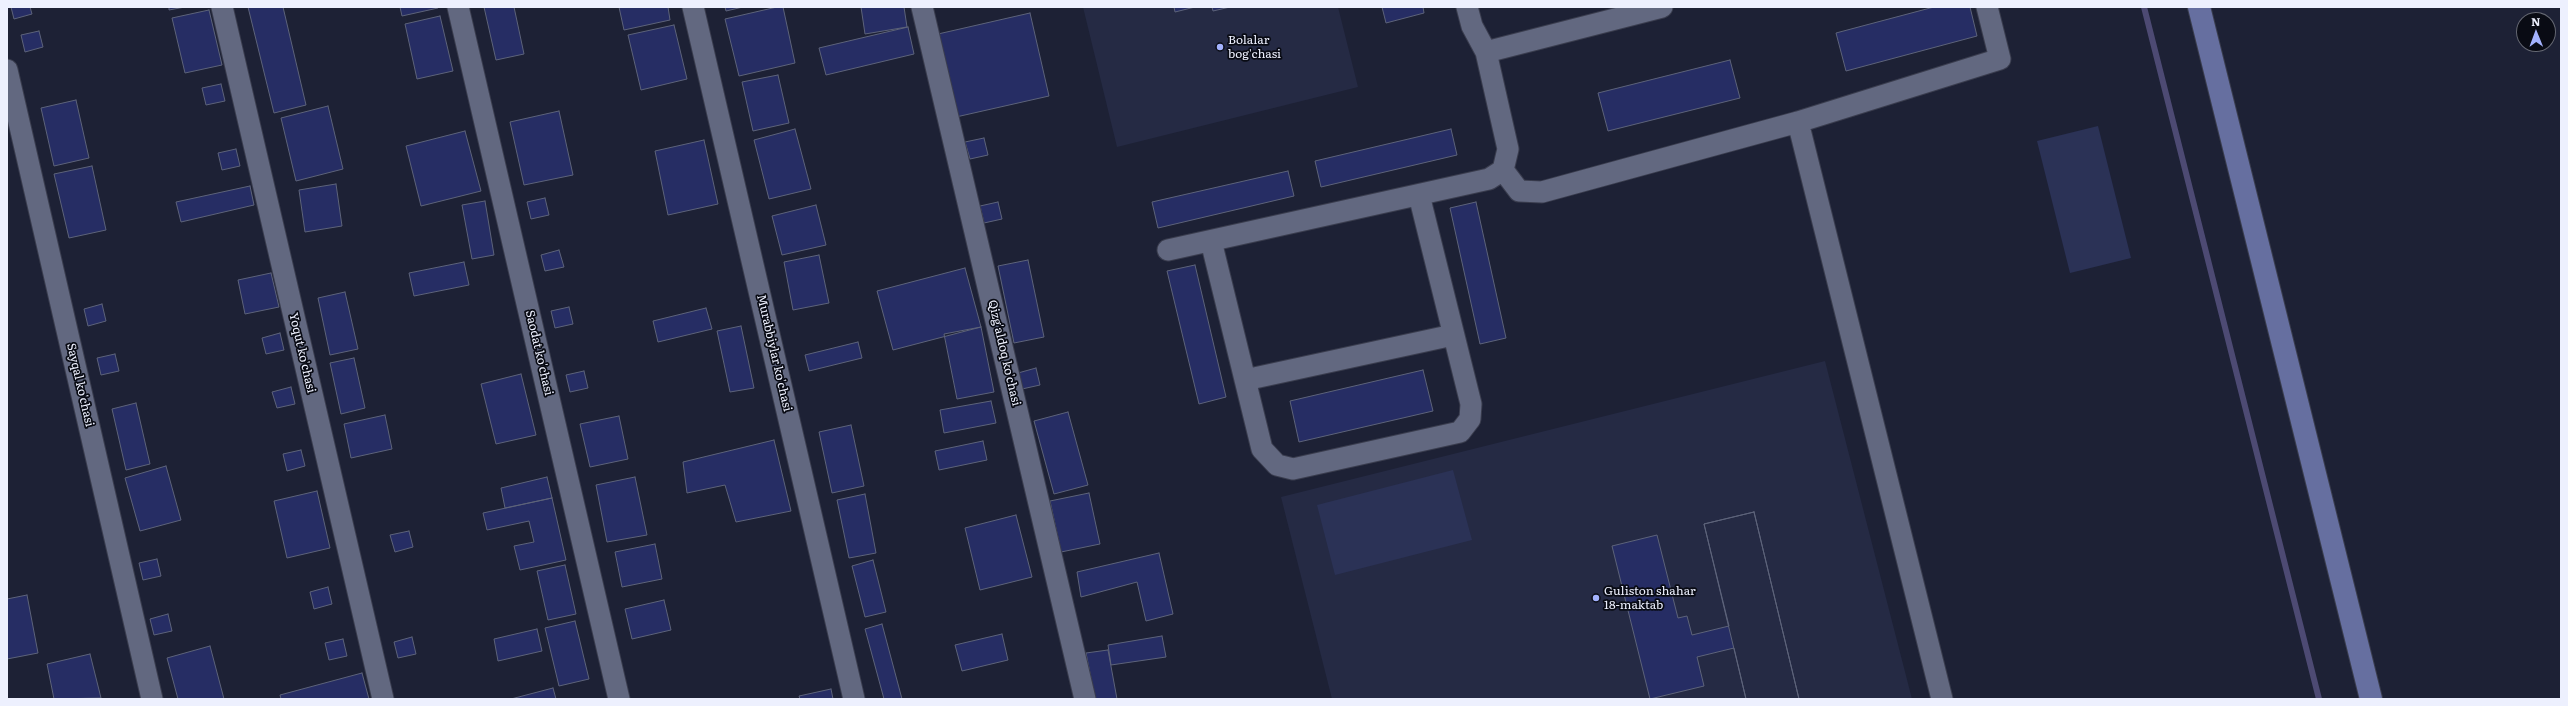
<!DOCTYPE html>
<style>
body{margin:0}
#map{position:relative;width:2568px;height:706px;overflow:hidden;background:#1d2135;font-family:Literata,serif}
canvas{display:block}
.frame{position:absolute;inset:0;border:8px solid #edf0fe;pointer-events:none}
.north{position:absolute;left:2516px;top:12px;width:40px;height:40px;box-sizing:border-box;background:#090b14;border:1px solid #646772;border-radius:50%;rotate:359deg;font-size:11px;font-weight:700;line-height:16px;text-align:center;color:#edf0fe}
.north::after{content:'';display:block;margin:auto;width:14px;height:18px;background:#a3b2fd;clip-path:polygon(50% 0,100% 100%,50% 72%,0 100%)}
</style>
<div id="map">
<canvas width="2568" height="706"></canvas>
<div class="frame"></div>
<div class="north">N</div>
</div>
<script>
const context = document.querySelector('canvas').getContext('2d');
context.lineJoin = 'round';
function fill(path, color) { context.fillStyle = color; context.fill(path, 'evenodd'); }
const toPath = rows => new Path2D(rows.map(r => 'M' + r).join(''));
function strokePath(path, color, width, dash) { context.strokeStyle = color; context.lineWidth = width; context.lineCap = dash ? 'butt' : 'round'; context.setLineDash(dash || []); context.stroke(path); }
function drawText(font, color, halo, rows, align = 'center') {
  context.font = font + ' Literata,serif'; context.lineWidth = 3.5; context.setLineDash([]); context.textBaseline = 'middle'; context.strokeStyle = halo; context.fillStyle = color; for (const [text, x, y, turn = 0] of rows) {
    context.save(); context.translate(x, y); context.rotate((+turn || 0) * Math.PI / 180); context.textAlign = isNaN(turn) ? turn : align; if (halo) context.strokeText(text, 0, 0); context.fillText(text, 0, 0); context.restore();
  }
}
fill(toPath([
 [1083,7,1338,7,1358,87,1117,147],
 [1825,361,1912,699,1332,699,1281,497]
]), '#252a44');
fill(toPath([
 [2098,126,2131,258,2070,273,2037,141],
 [1453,470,1472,540,1335,575,1317,505]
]), '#2b3256');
strokePath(toPath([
 [2144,7,2319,699]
]), '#4d4a73', 6);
const building = toPath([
 [11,7,30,7,32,14,14,19,11,7],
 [169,7,185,7,169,10,169,7],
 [248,7,283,7,306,105,274,113,248,7],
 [400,7,437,7,438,8,402,16,400,7],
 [484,7,514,7,524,54,496,60,484,7],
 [619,7,668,7,670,20,624,30,619,7],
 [725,7,743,7,726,11,725,7],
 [777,7,783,7,795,63,739,76,725,19,777,7],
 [861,7,904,7,907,27,865,34,861,7],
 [1174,7,1195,7,1175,12,1174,7],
 [1212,7,1230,7,1213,11,1212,7],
 [1382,7,1423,7,1424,13,1386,23,1382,7],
 [1934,7,1970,7,1977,36,1846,71,1836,33,1934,7],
 [209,10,222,65,185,73,172,18,209,10],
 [1030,13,1049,96,956,117,938,34,1030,13],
 [440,16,453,71,417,79,405,24,440,16],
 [674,25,687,79,641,90,628,35,674,25],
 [908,27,914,54,826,75,819,48,908,27],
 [39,31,43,47,25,52,21,35,39,31],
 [1730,60,1740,98,1608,131,1598,93,1730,60],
 [778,75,789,123,753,131,742,82,778,75],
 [221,84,225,101,206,105,202,88,221,84],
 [76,100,89,158,54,166,41,108,76,100],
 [328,106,343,169,296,181,281,118,328,106],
 [559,111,573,175,524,185,510,122,559,111],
 [795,129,811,189,769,199,754,140,795,129],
 [1451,129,1457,155,1321,187,1315,161,1451,129],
 [465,131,481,191,421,206,406,146,465,131],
 [984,138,988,155,970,159,965,142,984,138],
 [704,140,718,204,668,215,655,151,704,140],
 [236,149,240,166,222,170,218,153,236,149],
 [92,166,106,230,69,238,54,174,92,166],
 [1288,171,1294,196,1158,228,1152,202,1288,171],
 [336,184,342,226,305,232,299,190,336,184],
 [250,186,254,205,181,222,176,202,250,186],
 [545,198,549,215,531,219,527,202,545,198],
 [485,201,494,255,472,259,462,205,485,201],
 [998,202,1002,219,984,223,980,206,998,202],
 [1476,202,1506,338,1480,344,1450,208,1476,202],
 [816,205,826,245,782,255,772,216,816,205],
 [559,250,564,267,545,271,541,255,559,250],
 [819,255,829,303,793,310,784,262,819,255],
 [1028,260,1044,337,1014,343,998,266,1028,260],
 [464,262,469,285,414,296,409,273,464,262],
 [1195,265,1226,397,1199,404,1167,271,1195,265],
 [965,268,981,327,893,350,877,291,965,268],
 [271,273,279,307,245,314,238,280,271,273],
 [345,292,358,349,330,355,318,298,345,292],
 [102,304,106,321,88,326,84,309,102,304],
 [569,307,573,324,555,328,551,311,569,307],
 [706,308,712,329,658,342,653,321,706,308],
 [741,326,754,388,730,392,717,331,741,326],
 [981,327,994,392,957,399,944,334,981,327],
 [280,333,284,350,266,354,262,338,280,333],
 [858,342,862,358,809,371,805,355,858,342],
 [115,354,119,371,101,375,97,358,115,354],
 [354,358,365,408,341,414,330,363,354,358],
 [1036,368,1040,385,1022,389,1018,373,1036,368],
 [1423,370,1433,411,1299,442,1290,401,1423,370],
 [584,371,588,388,570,392,566,375,584,371],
 [521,374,536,435,496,444,481,384,521,374],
 [291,387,295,404,277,408,272,392,291,387],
 [991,401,996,423,944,433,940,410,991,401],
 [136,403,150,464,126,470,112,409,136,403],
 [1068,412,1088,485,1054,494,1034,421,1068,412],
 [385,415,392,449,351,458,344,424,385,415],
 [619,416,628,459,590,467,580,424,619,416],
 [851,425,864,486,832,493,819,432,851,425],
 [774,440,791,511,736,522,725,485,687,493,683,462,774,440],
 [983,441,987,460,939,470,935,451,983,441],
 [301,450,305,466,287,471,283,454,301,450],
 [166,466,181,520,140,531,125,478,166,466],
 [547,477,552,498,505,508,501,488,547,477],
 [635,477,647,535,607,542,596,485,635,477],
 [317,491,330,548,287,558,274,501,317,491],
 [1089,493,1100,544,1061,552,1050,501,1089,493],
 [865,494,876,553,849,558,837,500,865,494],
 [552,498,566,560,520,570,514,546,534,542,529,521,487,530,483,513,552,498],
 [1754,512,1799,699,1746,699,1734,648,1697,657,1704,686,1650,699,1612,546,1657,535,1678,618,1687,616,1692,635,1729,626,1704,524,1754,512],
 [1754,512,1799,699,1746,699,1704,524,1754,512],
 [1016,515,1032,577,980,590,965,528,1016,515],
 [409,531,413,547,395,552,390,535,409,531],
 [655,544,662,579,622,587,615,552,655,544],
 [1159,553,1173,614,1146,621,1137,582,1081,597,1077,572,1159,553],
 [157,559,161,576,143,580,139,563,157,559],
 [873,560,886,612,865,617,852,566,873,560],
 [565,565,576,614,548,620,537,571,565,565],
 [328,587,332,604,314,609,310,592,328,587],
 [27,595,38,653,7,659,7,599,27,595],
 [664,600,671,630,632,639,625,609,664,600],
 [168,614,172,631,154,635,150,619,168,614],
 [575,621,589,679,559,686,545,628,575,621],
 [882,624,902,699,884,699,865,629,882,624],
 [537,629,542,651,498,661,494,639,537,629],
 [1002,634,1008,660,962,671,955,645,1002,634],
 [1162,636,1166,657,1111,665,1108,645,1162,636],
 [412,637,416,654,398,658,394,642,412,637],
 [343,639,347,656,329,660,325,643,343,639],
 [210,646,224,699,178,699,167,658,210,646],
 [1108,650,1117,699,1095,699,1086,653,1108,650],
 [90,654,101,698,54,699,47,664,90,654],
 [362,673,369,699,281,699,280,695,362,673],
 [553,688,556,699,511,699,553,688],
 [831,689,833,699,800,699,799,696,831,689]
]);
fill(building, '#262d64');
strokePath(building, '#5d637a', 1);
const street = toPath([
 [222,7,383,699],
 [458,7,619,699],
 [693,7,854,699],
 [922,7,1085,699],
 [1486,52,1662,7],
 [7,70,152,699],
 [1798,122,1942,699],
 [1503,170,1519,191,1542,192,1798,122,2000,59,1987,7],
 [1211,241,1262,449,1277,465,1293,469,1460,432,1470,419,1471,404,1419,195],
 [1168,250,1489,179,1503,170,1508,149,1486,52,1472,26,1467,7],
 [1245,380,1453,335]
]);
const secondary = toPath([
 [2199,7,2371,699]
]);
strokePath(street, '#3a3d4e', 23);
strokePath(secondary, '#3a3d4e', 24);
strokePath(street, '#626880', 21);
strokePath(secondary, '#666fa0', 22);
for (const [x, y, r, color] of [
 [1220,47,4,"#a3b2fd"],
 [1596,598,4,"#a3b2fd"]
]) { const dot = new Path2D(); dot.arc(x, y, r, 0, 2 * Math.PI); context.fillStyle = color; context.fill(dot); strokePath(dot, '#090b14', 1.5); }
drawText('12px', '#edf0fe', '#090b14', [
 ["Bolalar",1228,40],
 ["bog'chasi",1228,54],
 ["Guliston shahar",1604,591],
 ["18-maktab",1604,605]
], 'left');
drawText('12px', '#edf0fe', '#090b14', [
 ["Yoqut ko'chasi",302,353,77],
 ["Saodat ko'chasi",539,353,77],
 ["Murabbiylar ko'chasi",774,353,77],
 ["Qizg'aldoq ko'chasi",1004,353,77],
 ["Sayqal ko'chasi",80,385,77]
]);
</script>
